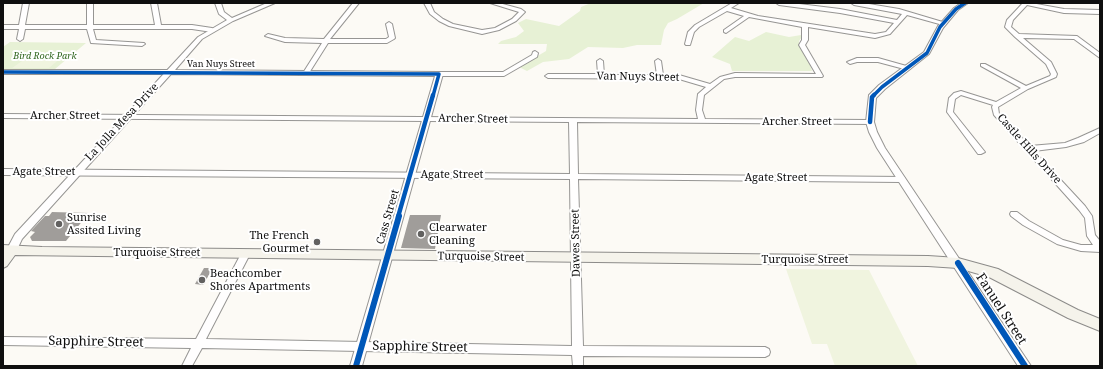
<!DOCTYPE html>
<style>
body{margin:0}
#map{position:relative;width:1103px;height:369px;overflow:hidden;background:#fcfaf5;font-family:"Noto Serif",serif}
canvas{display:block}
.frame{position:absolute;inset:0;border:4px solid #0f0f0f;pointer-events:none}
</style>
<div id="map">
<canvas width="1103" height="369"></canvas>
<div class="frame"></div>
</div>
<script>
const context = document.querySelector('canvas').getContext('2d');
context.lineJoin = 'round';
function fill(path, color) { context.fillStyle = color; context.fill(path, 'evenodd'); }
const toPath = rows => new Path2D(rows.map(r => 'M' + r).join(''));
function strokePath(path, color, width, dash) { context.strokeStyle = color; context.lineWidth = width; context.lineCap = dash ? 'butt' : 'round'; context.setLineDash(dash || []); context.stroke(path); }
function drawText(font, color, halo, rows, align = 'center') {
  context.font = font + ' "Noto Serif",serif'; context.lineWidth = 4; context.setLineDash([]); context.textBaseline = 'middle'; context.strokeStyle = halo; context.fillStyle = color; for (const [text, x, y, turn = 0] of rows) {
    context.save(); context.translate(x, y); context.rotate((+turn || 0) * Math.PI / 180); context.textAlign = isNaN(turn) ? turn : align; if (halo) context.strokeText(text, 0, 0); context.fillText(text, 0, 0); context.restore();
  }
}
fill(toPath([
 [591,3,704,3,677,19,668,23,664,30,661,45,637,45,623,48,588,47,569,59,543,62,527,71,519,67,546,51,547,44,498,44,501,41,516,37,524,31,518,23,526,19,559,26,580,11,581,7],
 [766,32,789,37,801,35,802,37,799,41,799,46,807,56,812,71,732,71,730,64,712,57,735,37,749,41],
 [10,42,86,43,55,69,3,70,3,47]
]), '#e7f1d5');
fill(toPath([
 [53,51,69,51,49,68,12,68,25,59],
 [786,269,869,270,918,366,835,366,827,344,812,344]
]), '#f0f4df');
fill(toPath([
 [52,212,89,213,66,241,32,241,30,237,35,232,31,231,45,216,49,216],
 [410,215,441,215,435,249,401,248],
 [204,268,213,268,203,285,195,284]
]), '#a09d9a');
const minor = toPath([
 [23,3,29,3,25,25,87,25,87,3,93,3,93,25,155,25,151,3,157,3,161,25,192,25,212,28,215,30,212,32,192,29,93,29,96,40,144,43,145,44,142,46,91,43,87,29,25,29,23,39,20,41,17,39,19,29,3,29,3,25,19,25,23,3],
 [353,3,359,3,330,39,386,39,389,37,386,24,389,22,392,24,395,38,394,39,387,43,328,43,309,73,306,75,303,73,322,43,285,42,265,36,268,34,285,38,324,39,353,3],
 [424,3,430,3,434,12,443,19,453,24,482,30,495,28,512,19,519,12,490,3,499,3,521,9,525,12,516,21,499,30,482,34,449,26,439,21,430,14,424,3],
 [732,3,739,3,731,8,758,16,875,34,886,32,894,23,840,13,779,5,776,3,791,3,840,9,897,20,902,14,854,5,851,3,863,3,899,9,946,23,943,25,907,15,890,34,875,38,808,27,808,40,805,45,823,76,822,77,735,77,724,79,704,95,702,110,705,119,870,120,873,120,874,122,873,124,577,122,578,174,904,177,905,179,901,182,578,179,583,346,765,347,769,349,770,352,769,355,765,357,583,356,583,366,573,366,572,355,202,348,192,366,182,366,191,348,3,345,3,337,196,339,242,252,245,251,248,252,250,254,206,339,572,346,570,179,3,175,3,169,570,174,569,122,3,118,3,114,698,119,696,110,698,94,706,87,679,79,548,78,545,76,548,74,598,74,597,61,600,59,603,61,604,75,657,75,655,61,658,59,661,61,663,75,679,75,710,84,720,77,735,73,816,74,799,45,802,40,802,27,749,17,726,33,724,32,724,30,744,16,727,11,699,27,694,32,690,45,686,45,685,44,688,32,695,25,732,3],
 [1020,3,1031,3,1064,9,1100,10,1100,14,1064,13,1027,5,1013,20,1011,27,1019,34,1077,36,1100,53,1100,58,1074,39,1023,38,1051,62,1057,74,1056,77,1028,89,998,107,999,114,1030,146,1065,143,1078,138,1100,128,1100,133,1084,142,1066,147,1034,151,1085,206,1092,216,1095,235,1100,241,1100,252,1081,251,1057,244,1023,225,1011,216,1010,214,1011,212,1017,212,1029,221,1063,240,1081,245,1093,245,1087,236,1085,218,1079,210,994,115,992,107,993,105,961,95,955,99,953,112,985,152,981,154,978,154,947,112,949,98,954,93,961,91,996,102,1021,88,981,66,981,64,985,64,1026,86,1050,76,1051,74,1046,64,1015,37,1005,27,1007,20,1022,4,1020,3],
 [535,51,538,53,537,57,504,76,439,76,436,74,439,72,503,72,532,55,533,52,535,51],
 [857,58,878,58,910,67,911,68,908,70,878,62,857,62,850,64,847,62,857,58],
 [3,70,169,70,172,72,169,74,3,74,3,70]
]);
const tertiary = toPath([
 [215,3,221,3,224,12,232,18,267,3,275,3,233,21,202,39,175,70,439,72,443,74,362,366,350,366,435,76,171,74,22,239,15,254,7,254,6,251,15,234,198,37,227,20,219,14,215,3],
 [961,3,968,3,958,10,943,28,929,54,885,89,876,98,874,122,877,132,885,148,1031,366,1018,366,877,148,869,132,866,122,869,95,879,85,924,52,938,26,954,8,961,3]
]);
const secondary = toPath([
 [3,245,42,247,928,256,958,258,998,269,1078,310,1100,319,1100,331,1068,318,989,277,958,268,928,266,15,255,7,266,3,268,3,245]
]);
strokePath(minor, '#969593', 2);
strokePath(tertiary, '#969593', 2);
strokePath(secondary, '#8c8b89', 2);
fill(minor, '#fffefe');
fill(tertiary, '#fffefe');
fill(secondary, '#f5f3eb');
strokePath(toPath([
 [3,72,439,74,433,96],
 [873,96,882,87,927,53,940,27,956,9,965,3]
]), '#0057b8', 3.5);
strokePath(toPath([
 [870,122,872,97,874,95],
 [398,217,433,95]
]), '#0057b8', 4.5);
strokePath(toPath([
 [958,263,1025,366],
 [356,366,399,216]
]), '#0057b8', 6);
for (const [x, y, r, color] of [
 [59,224,4,"#626160"],
 [421,234,4,"#626160"],
 [317,242,4,"#626160"],
 [202,280,4,"#626160"]
]) { const dot = new Path2D(); dot.arc(x, y, r, 0, 2 * Math.PI); context.fillStyle = color; context.fill(dot); strokePath(dot, '#fff', 1.5); }
drawText('italic 9px', '#326720', '#fff', [
 ["Bird Rock Park",45,56]
]);
drawText('9px', '#0f0f0f', '#fff', [
 ["Van Nuys Street",221,64]
]);
drawText('11px', '#0f0f0f', '#fff', [
 ["Van Nuys Street",638,77,1],
 ["Archer Street",65,116],
 ["Archer Street",473,119,1],
 ["La Jolla Mesa Drive",122,122,-47],
 ["Archer Street",797,122],
 ["Castle Hills Drive",1029,149,48],
 ["Agate Street",44,172],
 ["Agate Street",452,175],
 ["Agate Street",776,178],
 ["Cass Street",388,217,-74],
 ["Dawes Street",576,243,-91],
 ["Turquoise Street",157,253],
 ["Turquoise Street",481,257,1],
 ["Turquoise Street",805,260]
]);
drawText('11px', '#0f0f0f', '#fff', [
 ["Sunrise",67,218],
 ["Assited Living",67,231],
 ["Clearwater",429,228],
 ["Cleaning",429,241],
 ["The French",309,236,"right"],
 ["Gourmet",309,249,"right"],
 ["Beachcomber",210,274],
 ["Shores Apartments",210,287]
], 'left');
drawText('13px', '#0f0f0f', '#fff', [
 ["Fanuel Street",1001,309,57],
 ["Sapphire Street",96,342,1],
 ["Sapphire Street",420,347,1]
]);
</script>
